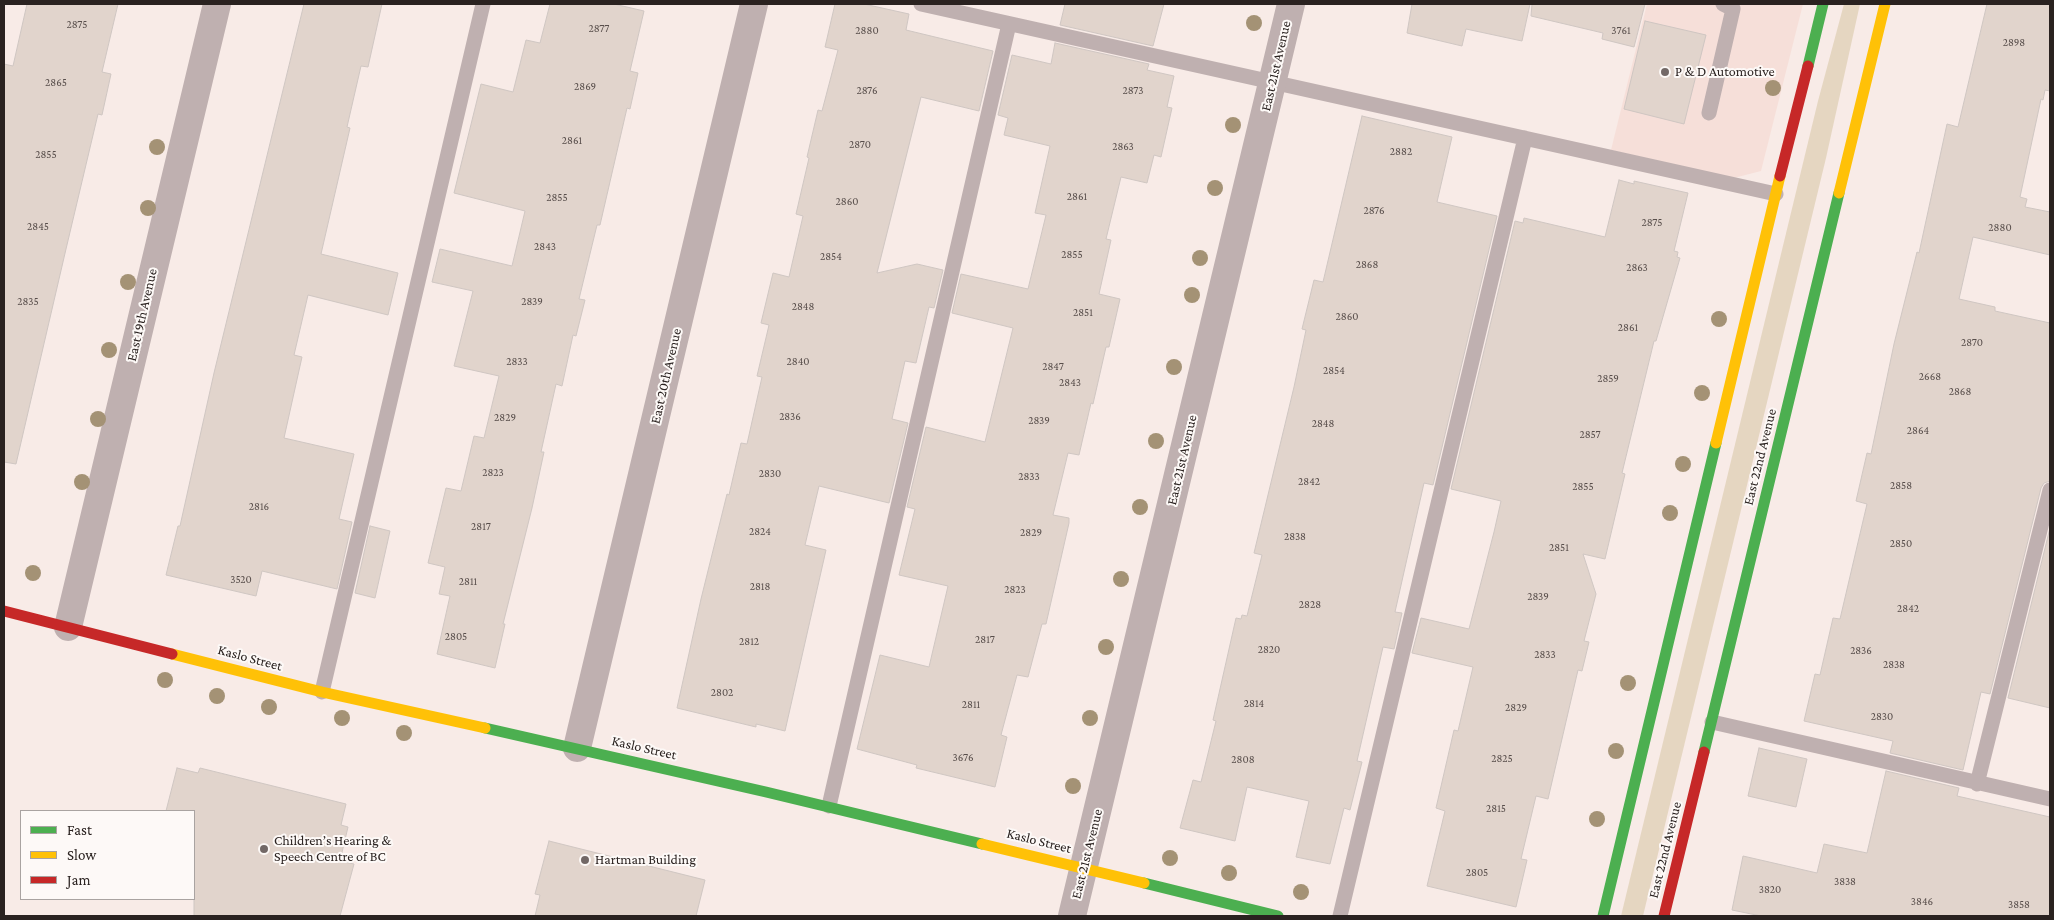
<!DOCTYPE html>
<meta charset="utf-8">
<style>
body{margin:0}
#map{position:relative;width:2054px;height:920px;overflow:hidden;background:#f8ebe7;font-family:"Crimson Pro",serif}
canvas{display:block}
.frame{position:absolute;inset:0;border:5px solid #2a2220;pointer-events:none}
.legend{position:absolute;left:20px;top:810px;width:175px;height:90px;box-sizing:border-box;background:#fdf9f7;border:1px solid #a9a3a1;margin:0;padding:6px 9px;list-style:none;font-size:15px;color:#2a2220}
.legend li{display:flex;align-items:center;gap:10px;height:25px}
.legend b{width:25px;border:1px solid #a9a3a1}
</style>
<div id="map">
<canvas width="2054" height="920"></canvas>
<div class="frame"></div>
<ul class="legend">
<li><b style="height:6px;background:#4caf50"></b>Fast</li>
<li><b style="height:6px;background:#ffc107"></b>Slow</li>
<li><b style="height:6px;background:#c62828"></b>Jam</li>
</ul>
</div>
<script>
const context = document.querySelector('canvas').getContext('2d');
context.lineJoin = 'round';
function fill(path, color) { context.fillStyle = color; context.fill(path, 'evenodd'); }
const toPath = rows => new Path2D(rows.map(r => 'M' + r).join(''));
function strokePath(path, color, width, dash) { context.strokeStyle = color; context.lineWidth = width; context.lineCap = dash ? 'butt' : 'round'; context.setLineDash(dash || []); context.stroke(path); }
function drawText(font, color, halo, rows, align = 'center') {
  context.font = font + ' "Crimson Pro",serif'; context.lineWidth = 4; context.setLineDash([]); context.textBaseline = 'middle'; context.strokeStyle = halo; context.fillStyle = color; for (const [text, x, y, turn = 0] of rows) {
    context.save(); context.translate(x, y); context.rotate((+turn || 0) * Math.PI / 180); context.textAlign = isNaN(turn) ? turn : align; if (halo) context.strokeText(text, 0, 0); context.fillText(text, 0, 0); context.restore();
  }
}
fill(toPath([
 [1647,4,1803,4,1761,171,1730,179,1611,150]
]), '#f6dfd9');
fill(toPath([
 [1844,4,1860,4,1826,158,1643,916,1621,916,1818,101]
]), '#e5d6c1');
const building = toPath([
 [27,4,118,4,102,72,111,74,102,115,98,114,66,249,16,464,4,462,4,64,13,66,27,4],
 [304,4,382,4,368,67,361,66,347,127,350,128,321,254,398,273,388,315,308,295,294,355,302,357,284,438,354,454,339,519,352,522,337,589,262,571,256,596,166,575,178,526,180,526,214,373,304,4],
 [550,4,614,4,644,11,630,71,638,73,630,109,627,108,600,225,597,225,579,299,585,300,576,336,573,335,562,386,556,384,541,452,544,452,532,508,503,624,505,624,495,668,437,654,450,596,439,594,445,567,428,563,446,488,461,491,474,436,484,438,499,376,454,366,473,291,432,282,440,249,512,266,525,211,454,193,481,84,513,92,526,40,540,43,550,4],
 [835,4,864,4,909,14,906,30,993,51,979,111,921,97,877,273,917,264,943,270,934,308,929,307,916,363,905,361,892,419,908,423,889,503,819,486,805,545,826,550,785,731,756,724,756,727,677,708,701,599,727,494,729,495,741,443,747,444,762,377,757,376,769,325,761,323,773,273,789,277,803,216,796,214,809,158,807,157,818,110,822,111,838,50,825,47,835,4],
 [1065,4,1164,4,1153,46,1060,25,1065,4],
 [1412,4,1530,4,1522,41,1466,29,1462,46,1407,33,1412,4],
 [1532,4,1645,4,1634,47,1602,39,1603,33,1531,16,1532,4],
 [1987,4,2050,4,2050,91,2045,90,2043,100,2041,99,2020,197,2027,199,2025,207,2050,212,2050,255,1973,237,1959,299,1995,307,1995,311,2050,323,2050,481,2044,483,2041,488,1990,694,1981,692,1963,770,1890,753,1893,741,1804,721,1815,674,1820,675,1833,618,1840,619,1867,504,1856,501,1867,453,1871,454,1894,344,1917,252,1919,253,1947,124,1958,127,1987,4],
 [1645,21,1706,35,1684,124,1624,109,1645,21],
 [1055,43,1149,64,1147,70,1174,76,1167,107,1172,108,1161,157,1154,155,1147,183,1121,177,1106,239,1111,240,1099,294,1120,299,1109,347,1106,347,1093,404,1091,403,1079,455,1068,453,1053,515,1069,518,1069,523,1046,624,1042,624,1028,677,1017,675,1001,735,1007,737,995,787,916,768,917,765,857,749,880,655,929,667,948,586,899,575,915,509,907,507,926,427,985,442,1013,328,952,313,961,274,1028,289,1046,215,1035,213,1050,146,1004,135,1008,118,998,115,1012,55,1051,64,1055,43],
 [1362,116,1452,137,1437,202,1497,216,1433,485,1424,483,1395,612,1402,613,1394,649,1383,647,1357,761,1362,762,1350,810,1344,808,1330,864,1296,857,1309,801,1247,787,1235,841,1180,828,1193,780,1201,782,1216,721,1213,720,1236,618,1241,619,1242,615,1247,616,1262,555,1254,553,1294,387,1306,330,1302,329,1314,280,1323,282,1362,116],
 [1619,180,1634,184,1634,181,1688,193,1674,251,1678,252,1677,257,1680,258,1656,341,1654,341,1622,473,1625,474,1605,559,1583,554,1596,594,1584,641,1589,642,1582,671,1578,670,1548,799,1536,796,1521,859,1527,860,1516,907,1427,886,1445,811,1436,808,1454,730,1458,731,1473,667,1412,653,1421,618,1469,629,1494,532,1501,501,1451,489,1515,221,1523,223,1524,218,1605,237,1619,180],
 [370,526,390,531,375,598,355,593,370,526],
 [2050,528,2050,708,2008,698,2050,528],
 [1759,748,1807,759,1796,807,1748,796,1759,748],
 [177,768,198,773,200,768,346,804,341,825,348,827,340,861,354,864,340,916,194,916,194,811,166,811,177,768],
 [1886,771,1959,788,1957,796,2050,817,2050,916,1761,916,1732,910,1743,856,1817,873,1824,844,1867,853,1886,771],
 [549,841,705,880,696,916,535,916,540,895,535,894,549,841]
]);
fill(building, '#e1d4cc');
strokePath(building, '#cfc6c2', 1);
strokePath(toPath([
 [921,4,1776,194],
 [1709,113,1733,9,1723,4],
 [322,692,483,4],
 [1712,722,2050,799],
 [1977,784,2050,490],
 [829,806,1009,24],
 [1340,916,1525,138]
]), '#bfb0b0', 15);
strokePath(toPath([
 [68,627,217,4],
 [577,748,754,4],
 [1072,916,1291,4]
]), '#bfb0b0', 28);
strokePath(toPath([
 [1808,66,1823,4],
 [485,728,766,792,982,844],
 [1704,752,1839,193],
 [1144,883,1278,916],
 [1603,916,1716,443]
]), '#4caf50', 11);
strokePath(toPath([
 [1839,193,1885,4],
 [1716,443,1780,176],
 [172,654,322,692,485,728],
 [982,844,1144,883]
]), '#ffc107', 11);
strokePath(toPath([
 [1780,176,1808,66],
 [4,611,172,654],
 [1664,916,1704,752]
]), '#c62828', 11);
context.fillStyle = '#a49275';
for (const [x, y] of [
 [1254,23],
 [1773,88],
 [1233,125],
 [157,147],
 [1215,188],
 [148,208],
 [1200,258],
 [128,282],
 [1192,295],
 [1719,319],
 [109,350],
 [1174,367],
 [1702,393],
 [98,419],
 [1156,441],
 [1683,464],
 [82,482],
 [1140,507],
 [1670,513],
 [33,573],
 [1121,579],
 [1106,647],
 [165,680],
 [1628,683],
 [217,696],
 [269,707],
 [342,718],
 [1090,718],
 [404,733],
 [1616,751],
 [1073,786],
 [1597,819],
 [1170,858],
 [1229,873],
 [1301,892]
]) { context.beginPath(); context.arc(x, y, 8, 0, 2 * Math.PI); context.fill(); }
for (const [x, y, r, color] of [
 [1665,72,5,"#726866"],
 [264,849,5,"#726866"],
 [585,860,5,"#726866"]
]) { const dot = new Path2D(); dot.arc(x, y, r, 0, 2 * Math.PI); context.fillStyle = color; context.fill(dot); strokePath(dot, '#fdf9f7', 2); }
drawText('11px', '#584e4b', null, [
 ["2875",77,25],
 ["2877",599,29],
 ["2880",867,31],
 ["3761",1621,31],
 ["2898",2014,43],
 ["2865",56,83],
 ["2869",585,87],
 ["2876",867,91],
 ["2873",1133,91],
 ["2861",572,141],
 ["2870",860,145],
 ["2863",1123,147],
 ["2882",1401,152],
 ["2855",46,155],
 ["2861",1077,197],
 ["2855",557,198],
 ["2860",847,202],
 ["2876",1374,211],
 ["2875",1652,223],
 ["2845",38,227],
 ["2880",2000,228],
 ["2843",545,247],
 ["2855",1072,255],
 ["2854",831,257],
 ["2868",1367,265],
 ["2863",1637,268],
 ["2835",28,302],
 ["2839",532,302],
 ["2848",803,307],
 ["2851",1083,313],
 ["2860",1347,317],
 ["2861",1628,328],
 ["2870",1972,343],
 ["2833",517,362],
 ["2840",798,362],
 ["2847",1053,367],
 ["2854",1334,371],
 ["2668",1930,377],
 ["2859",1608,379],
 ["2843",1070,383],
 ["2868",1960,392],
 ["2836",790,417],
 ["2829",505,418],
 ["2839",1039,421],
 ["2848",1323,424],
 ["2864",1918,431],
 ["2857",1590,435],
 ["2823",493,473],
 ["2830",770,474],
 ["2833",1029,477],
 ["2842",1309,482],
 ["2858",1901,486],
 ["2855",1583,487],
 ["2816",259,507],
 ["2817",481,527],
 ["2824",760,532],
 ["2829",1031,533],
 ["2838",1295,537],
 ["2850",1901,544],
 ["2851",1559,548],
 ["3520",241,580],
 ["2811",468,582],
 ["2818",760,587],
 ["2823",1015,590],
 ["2839",1538,597],
 ["2828",1310,605],
 ["2842",1908,609],
 ["2805",456,637],
 ["2817",985,640],
 ["2812",749,642],
 ["2820",1269,650],
 ["2836",1861,651],
 ["2833",1545,655],
 ["2838",1894,665],
 ["2802",722,693],
 ["2814",1254,704],
 ["2811",971,705],
 ["2829",1516,708],
 ["2830",1882,717],
 ["3676",963,758],
 ["2825",1502,759],
 ["2808",1243,760],
 ["2815",1496,809],
 ["2805",1477,873],
 ["3838",1845,882],
 ["3820",1770,890],
 ["3846",1922,902],
 ["3858",2019,905]
]);
drawText('14px', '#2a2220', '#fdf9f7', [
 ["East 21st Avenue",1276,66,-77],
 ["East 19th Avenue",142,315,-77],
 ["East 20th Avenue",666,376,-77],
 ["East 22nd Avenue",1760,457,-76],
 ["East 21st Avenue",1182,460,-77],
 ["Kaslo Street",250,658,15],
 ["Kaslo Street",644,748,13],
 ["Kaslo Street",1039,841,14],
 ["East 22nd Avenue",1665,850,-76],
 ["East 21st Avenue",1087,854,-76]
]);
drawText('14px', '#2a2220', '#fdf9f7', [
 ["P & D Automotive",1675,72],
 ["Children’s Hearing &",274,841],
 ["Speech Centre of BC",274,857],
 ["Hartman Building",595,860]
], 'left');
</script>
